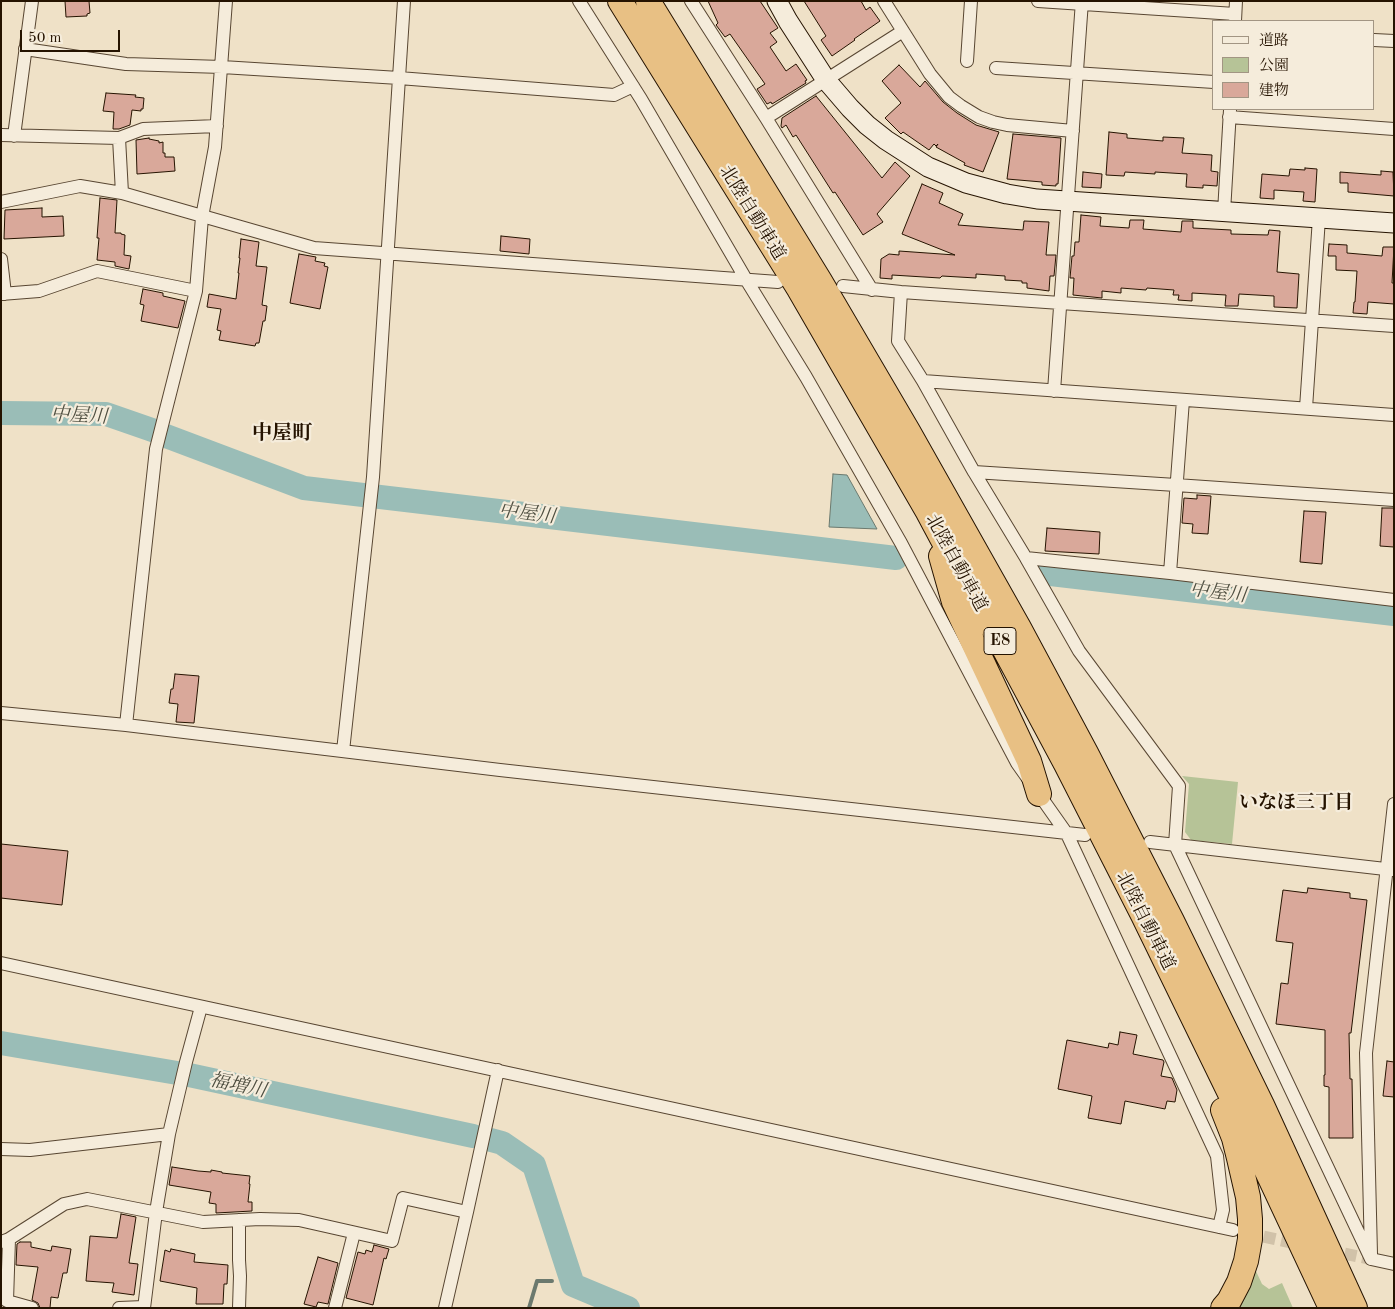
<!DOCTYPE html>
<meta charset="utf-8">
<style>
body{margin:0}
#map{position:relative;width:1395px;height:1309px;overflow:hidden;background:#efe1c7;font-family:"Old Standard TT","Noto Serif JP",serif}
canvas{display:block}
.frame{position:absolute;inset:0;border:2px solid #251300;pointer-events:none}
.legend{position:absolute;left:1212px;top:20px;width:162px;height:90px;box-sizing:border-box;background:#f5ecdb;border:1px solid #a29583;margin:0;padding:6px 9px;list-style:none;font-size:15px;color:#251300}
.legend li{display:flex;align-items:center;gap:10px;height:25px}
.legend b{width:25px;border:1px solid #a29583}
.scale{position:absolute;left:20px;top:30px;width:100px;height:22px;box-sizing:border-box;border:2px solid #251300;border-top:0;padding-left:6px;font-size:15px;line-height:18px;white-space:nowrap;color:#251300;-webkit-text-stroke:4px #f5ecdb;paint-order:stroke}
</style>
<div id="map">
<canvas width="1395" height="1309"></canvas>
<div class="frame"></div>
<ul class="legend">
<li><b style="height:6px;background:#f5ecdb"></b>道路</li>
<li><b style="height:14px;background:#b6c397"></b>公園</li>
<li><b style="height:14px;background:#d9a89a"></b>建物</li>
</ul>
<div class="scale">50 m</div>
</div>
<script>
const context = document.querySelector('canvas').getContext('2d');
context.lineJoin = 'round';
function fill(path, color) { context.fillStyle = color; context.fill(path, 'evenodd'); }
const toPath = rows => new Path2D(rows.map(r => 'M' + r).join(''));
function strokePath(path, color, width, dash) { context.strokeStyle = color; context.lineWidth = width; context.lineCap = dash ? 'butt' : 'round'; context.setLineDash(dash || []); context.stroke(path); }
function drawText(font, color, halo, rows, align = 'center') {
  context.font = font + ' "Old Standard TT","Noto Serif JP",serif'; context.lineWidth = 4.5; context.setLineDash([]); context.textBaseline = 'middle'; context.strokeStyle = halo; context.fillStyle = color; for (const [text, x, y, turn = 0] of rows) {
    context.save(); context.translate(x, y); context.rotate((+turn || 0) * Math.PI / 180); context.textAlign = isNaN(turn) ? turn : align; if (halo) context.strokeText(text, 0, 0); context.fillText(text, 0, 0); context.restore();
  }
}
fill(toPath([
 [1182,776,1238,782,1232,844,1191,840,1185,832,1189,784],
 [1255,1269,1262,1284,1269,1289,1282,1283,1293,1308,1235,1308]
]), '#b6c397');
const water = toPath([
 [833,474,847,475,877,529,829,527,833,474]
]);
fill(water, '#9abdb7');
strokePath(water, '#6b796e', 1);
strokePath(toPath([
 [564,1282,573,1285],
 [529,1308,537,1281,552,1281]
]), '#6b796e', 4);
strokePath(toPath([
 [1,413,106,414,155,431],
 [166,436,304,488,896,558],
 [1042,573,1394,614],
 [1,1043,189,1075,473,1136],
 [491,1140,502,1143,534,1165,573,1285,628,1308]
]), '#9abdb7', 24);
const building = toPath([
 [65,1,89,1,90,13,87,14,87,16,66,17,65,1],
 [708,1,760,1,778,28,770,33,777,42,770,47,786,71,796,64,807,80,805,81,806,83,772,104,771,102,767,104,757,89,765,84,730,34,725,37,716,25,718,23,708,1],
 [804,1,861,1,866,10,870,7,880,21,854,39,855,40,832,56,821,40,826,36,804,1],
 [899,65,920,87,925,81,943,102,957,113,976,125,999,132,983,172,964,165,965,163,936,147,938,144,936,146,934,144,929,150,903,132,901,134,885,118,901,103,882,81,899,65],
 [106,93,136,95,135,97,144,98,143,109,141,109,141,111,132,110,130,125,119,129,113,129,114,112,103,111,106,93],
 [816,96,882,178,895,162,910,176,877,214,883,222,863,235,835,192,833,193,796,135,793,137,786,125,782,128,781,126,782,118,816,96],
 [1109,132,1127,134,1127,138,1163,141,1163,137,1184,138,1182,153,1212,155,1211,171,1218,172,1217,186,1203,185,1203,188,1186,187,1187,174,1155,172,1155,174,1125,172,1124,176,1106,175,1109,132],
 [1013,134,1061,138,1058,184,1056,184,1056,186,1042,185,1042,182,1007,179,1013,134],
 [149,138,149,139,159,141,159,143,163,142,163,153,165,153,165,157,174,157,175,171,137,174,136,140,149,138],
 [1305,168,1317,169,1315,202,1303,201,1304,192,1274,190,1274,199,1260,198,1262,174,1289,176,1290,169,1305,170,1305,168],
 [1381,171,1393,172,1394,196,1348,192,1348,183,1340,183,1340,172,1381,175,1381,171],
 [1083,172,1102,174,1101,188,1082,187,1083,172],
 [922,184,943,193,939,203,963,214,958,225,1023,230,1024,221,1049,222,1046,255,1056,255,1054,276,1050,276,1049,291,1027,288,1027,283,1022,283,1022,281,1005,280,1005,276,976,274,976,278,942,276,940,278,892,275,892,279,880,278,881,259,889,254,899,255,899,251,955,255,902,234,922,184],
 [100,198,117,200,115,233,121,233,121,234,125,235,124,255,131,256,129,269,115,266,115,262,97,260,99,238,97,238,100,198],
 [42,208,42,217,63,216,64,236,4,239,5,210,42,208],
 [1081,215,1101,217,1100,226,1129,228,1130,220,1144,220,1143,229,1181,232,1182,221,1193,221,1193,228,1231,230,1231,234,1268,235,1269,230,1280,231,1277,272,1299,274,1297,308,1274,307,1274,296,1239,294,1238,306,1225,306,1226,295,1192,293,1192,301,1178,300,1179,295,1173,295,1174,290,1147,288,1146,290,1121,288,1121,293,1102,291,1102,298,1073,295,1074,278,1070,278,1072,256,1074,256,1075,242,1079,242,1081,215],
 [501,236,530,239,529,254,500,251,501,236],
 [241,239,259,242,256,266,267,267,262,305,267,306,265,321,263,321,259,343,256,343,255,346,219,340,221,331,217,330,221,309,207,307,209,294,236,299,239,273,238,273,240,258,239,258,241,239],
 [1329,244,1347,245,1347,253,1382,256,1383,247,1394,247,1392,283,1394,283,1394,304,1368,302,1367,314,1353,313,1354,302,1355,302,1357,271,1336,270,1336,256,1328,256,1329,244],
 [299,254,316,257,315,261,325,263,324,266,328,267,320,309,290,303,299,254],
 [143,289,163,293,163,296,185,301,178,328,141,321,144,305,140,304,143,289],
 [1197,495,1211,496,1208,534,1192,533,1193,524,1182,523,1184,498,1197,499,1197,495],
 [1382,508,1394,508,1394,547,1380,546,1382,508],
 [1304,511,1326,512,1322,564,1300,562,1304,511],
 [1047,528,1100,532,1099,554,1045,551,1047,528],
 [175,674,199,676,194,723,176,722,178,704,169,703,171,689,173,689,175,674],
 [1,844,68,851,62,905,1,898,1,844],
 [1308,888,1350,893,1350,898,1367,900,1351,1033,1349,1033,1350,1079,1352,1079,1353,1138,1329,1138,1329,1087,1324,1086,1324,1075,1325,1075,1325,1030,1276,1024,1281,983,1288,984,1293,943,1276,941,1283,890,1307,893,1308,888],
 [1120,1032,1137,1035,1133,1054,1163,1060,1164,1062,1161,1076,1172,1078,1177,1090,1175,1102,1167,1101,1165,1109,1125,1101,1121,1124,1088,1118,1092,1096,1058,1089,1067,1040,1108,1048,1109,1043,1118,1045,1120,1032],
 [1387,1061,1394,1062,1394,1097,1383,1096,1387,1061],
 [172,1167,198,1171,211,1172,211,1170,222,1172,222,1173,250,1176,249,1184,250,1184,248,1202,252,1202,252,1211,216,1213,216,1204,209,1203,211,1192,169,1185,172,1167],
 [121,1214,136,1217,129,1263,138,1264,134,1295,112,1292,114,1283,86,1281,90,1236,117,1238,121,1214],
 [20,1242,31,1242,31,1247,51,1251,52,1246,71,1249,67,1273,63,1273,58,1298,51,1297,50,1308,40,1308,38,1303,32,1300,38,1267,16,1265,17,1244,20,1242],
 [374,1245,389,1249,386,1259,384,1258,373,1305,346,1298,358,1252,365,1254,366,1250,372,1252,374,1245],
 [171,1249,195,1254,194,1262,228,1265,227,1284,224,1284,223,1304,196,1304,197,1288,160,1281,165,1250,170,1252,171,1249],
 [318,1257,338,1263,328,1304,318,1302,316,1307,304,1304,318,1257]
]);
fill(building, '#d9a89a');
strokePath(building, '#251300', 1);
strokePath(toPath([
 [1246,1233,1303,1245],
 [1327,1250,1371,1259]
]), '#d1c2a9', 12, [12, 6]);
const street = toPath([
 [579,1,641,99,747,281,806,377,901,543,1017,763,1067,834,1217,1156,1223,1210,1219,1227],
 [691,1,766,118,872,290],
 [884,1,930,74,949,97,961,106,979,117,993,122,1007,125,1073,131],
 [1038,1,1235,14],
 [1235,21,1236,1],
 [1374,40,1394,41],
 [25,49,126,64,222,67,399,78,614,95,633,86],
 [967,61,971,1],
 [996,68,1214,82],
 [1229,117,1394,129],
 [766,118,903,31],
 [1,135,119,138,122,193],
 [14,136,32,1],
 [119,138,143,129,217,126],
 [1,202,80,186,122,193,314,248,778,282],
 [1224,212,1230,110],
 [1,259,5,294],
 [843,286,901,292,1394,326],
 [901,292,898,341,923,381,974,472,1026,558,1170,573,1394,600],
 [1,294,39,291,97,271,196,291],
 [923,381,1394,415],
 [1054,391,1082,1],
 [1306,408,1319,218],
 [974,472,1176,485,1394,500],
 [1026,558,1079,651,1179,786,1175,845,1371,1259],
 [1170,573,1183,400],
 [1,713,126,725,500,770,1085,835],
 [126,725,156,449,196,291,202,217,215,147,226,1],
 [343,751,373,477,404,1],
 [1150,842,1394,870],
 [1,963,1233,1230],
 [1,1149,30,1150,169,1134],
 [239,1220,239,1260,240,1276,239,1308],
 [9,1239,7,1301,32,1308],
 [1,1242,9,1239,64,1204,87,1199,203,1222,260,1219,299,1220,392,1241,403,1198,467,1212,498,1070],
 [1371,1254,1366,1053,1394,804],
 [1371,1259,1394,1264],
 [119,1308,144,1307],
 [144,1308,156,1212,169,1134,186,1062,201,1007],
 [335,1308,354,1233],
 [445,1308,467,1212]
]);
const secondary = toPath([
 [777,1,788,21,826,80,850,108,867,125,886,140,928,167,966,183,1007,194,1037,199,1394,223]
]);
const highway = toPath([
 [620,1,799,289,928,512,959,570,998,637,1066,764,1143,915,1241,1116,1331,1308],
 [648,1,820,281,908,431,1019,628,1086,753,1172,921,1262,1105,1355,1308],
 [941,556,954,602,1029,761,1039,794],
 [1223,1110,1234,1138,1239,1158,1248,1197,1250,1219,1250,1239,1246,1261,1239,1282,1229,1301,1223,1308]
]);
strokePath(street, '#584632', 14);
strokePath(secondary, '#251300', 21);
strokePath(highway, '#251300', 26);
strokePath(street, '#f5ecdb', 12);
strokePath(secondary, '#f5ecdb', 19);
strokePath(highway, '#e8c084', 24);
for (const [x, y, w] of [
 [1000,641,32]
]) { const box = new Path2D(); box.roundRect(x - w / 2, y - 13.5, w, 27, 4); context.fillStyle = '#f5ecdb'; context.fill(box); strokePath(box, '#251300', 1); }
drawText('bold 16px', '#251300', null, [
 ["E8",1000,641]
]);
drawText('18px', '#251300', '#f5ecdb', [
 ["北陸自動車道",752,213,58],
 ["北陸自動車道",956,563,61],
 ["北陸自動車道",1145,921,63]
]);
drawText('italic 19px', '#4e4e40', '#f5ecdb', [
 ["中屋川",79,416,3],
 ["中屋川",527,514,7],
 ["中屋川",1218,593,7],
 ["福増川",238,1086,12]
]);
drawText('bold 19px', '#251300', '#f5ecdb', [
 ["いなほ三丁目",1296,803]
]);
drawText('bold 20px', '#251300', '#f5ecdb', [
 ["中屋町",282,434]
]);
</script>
